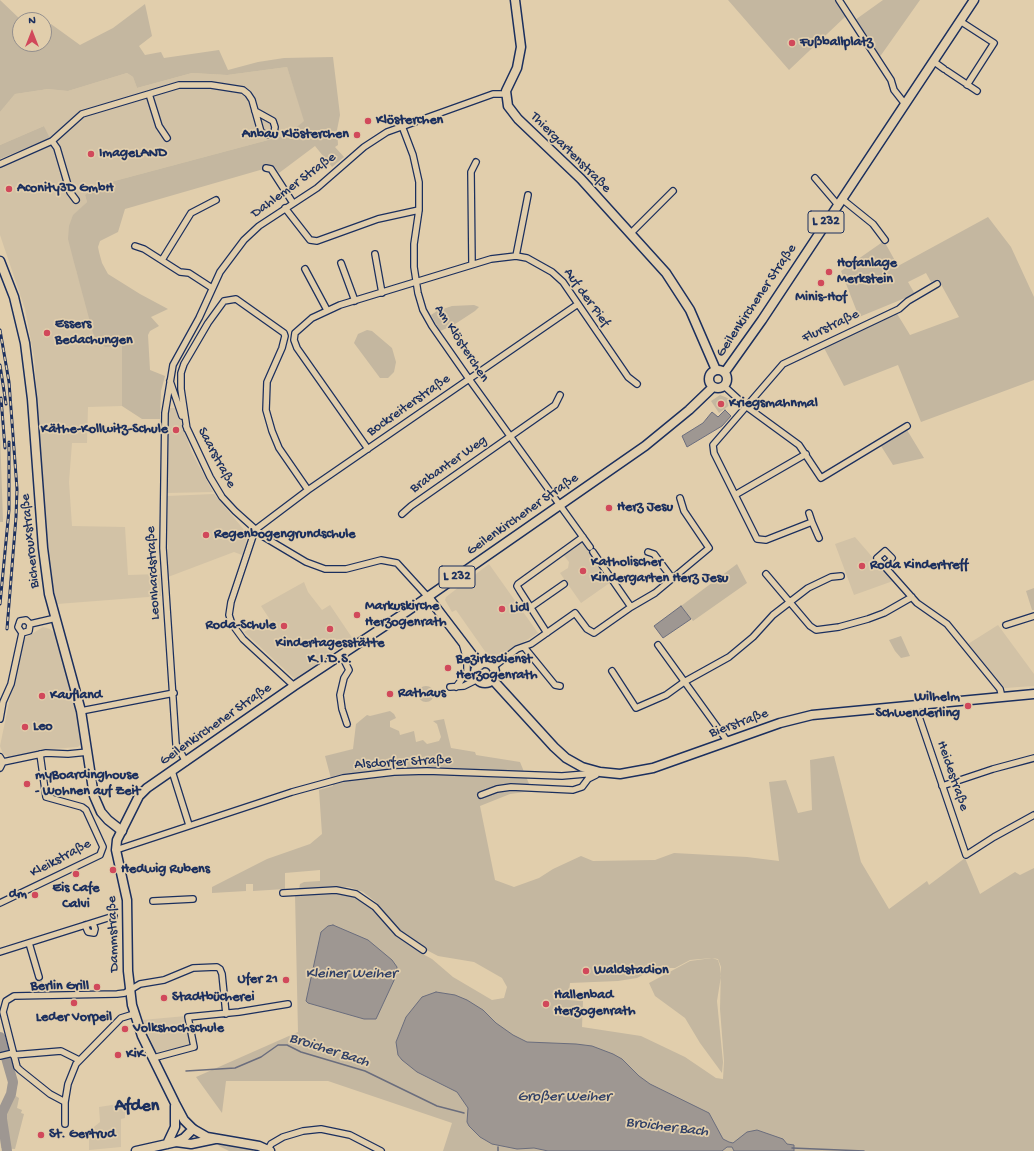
<!DOCTYPE html>
<meta charset="utf-8">
<style>
body{margin:0}
#map{position:relative;width:1034px;height:1151px;overflow:hidden;background:#e1ceac;font-family:"Gochi Hand",sans-serif}
canvas{display:block}
.north{position:absolute;left:12px;top:12px;width:40px;height:40px;box-sizing:border-box;background:#e1ceac;border:1px solid #928e8d;border-radius:50%;rotate:0deg;font-size:11px;font-weight:700;line-height:16px;text-align:center;color:#1b2f5e}
.north::after{content:'';display:block;margin:auto;width:14px;height:18px;background:#d1495b;clip-path:polygon(50% 0,100% 100%,50% 72%,0 100%)}
</style>
<div id="map">
<canvas width="1034" height="1151"></canvas>
<div class="north">N</div>
</div>
<script>
const context = document.querySelector('canvas').getContext('2d');
context.lineJoin = 'round';
function fill(path, color) { context.fillStyle = color; context.fill(path, 'evenodd'); }
const toPath = rows => new Path2D(rows.map(r => 'M' + r).join(''));
function strokePath(path, color, width, dash) { context.strokeStyle = color; context.lineWidth = width; context.lineCap = dash ? 'butt' : 'round'; context.setLineDash(dash || []); context.stroke(path); }
function drawText(font, color, halo, rows, align = 'center') {
  context.font = font + ' "Gochi Hand",sans-serif'; context.lineWidth = 3.5; context.setLineDash([]); context.textBaseline = 'middle'; context.strokeStyle = halo; context.fillStyle = color; for (const [text, x, y, turn = 0] of rows) {
    context.save(); context.translate(x, y); context.rotate((+turn || 0) * Math.PI / 180); context.textAlign = isNaN(turn) ? turn : align; if (halo) context.strokeText(text, 0, 0); context.fillText(text, 0, 0); context.restore();
  }
}
fill(toPath([
 [287,67,305,121,287,135,107,183,90,190,85,195,87,202,74,215,76,270,86,301,122,346,123,383,122,406,88,407,87,443,72,443,69,482,72,526,125,527,128,575,160,574,161,596,57,604,50,572,34,357,25,309,0,235,0,168,53,145,44,126,0,145,0,112,15,94,48,89,68,91,127,73,133,77,137,88,192,73,227,75],
 [168,408,176,408,192,453,213,492,167,493],
 [214,494,245,531,246,543,242,555,234,552,168,577,167,496],
 [855,537,893,581,854,595,835,544],
 [581,540,611,582,581,603,560,573,568,568,569,562,562,553],
 [489,564,538,633,496,659,489,657,456,610,452,612,445,600,446,597],
 [304,582,308,592,322,610,330,605,353,639,295,679,244,632,269,618,261,606],
 [998,625,1034,674,1034,686,1005,688,968,644],
 [43,627,50,629,55,634,74,701,82,743,78,747,51,749,9,757,3,754,0,746,22,640],
 [186,1016,191,1045,156,1052,142,1020],
 [125,1103,125,1118,121,1119,121,1147,89,1150,89,1131,100,1122,99,1107]
]), '#d2c2a6');
fill(toPath([
 [0,0,21,20,20,44,44,44,44,28,51,24,80,45,113,28,145,4,152,36,139,46,145,55,161,52,164,58,219,50,228,70,258,62,284,58,333,57,340,115,337,130,338,145,335,147,344,157,332,167,315,146,279,173,274,166,125,209,118,232,100,241,98,247,99,252,102,263,108,274,140,294,168,309,151,317,159,326,150,331,148,335,150,370,165,376,161,391,160,419,142,419,122,406,122,346,105,347,98,342,93,333,76,270,68,239,69,226,73,215,87,202,85,195,90,190,107,183,287,135,304,121,287,67,227,75,192,73,137,88,133,77,127,73,68,91,48,89,15,94,0,112],
 [728,0,836,0,846,16,789,70],
 [883,0,920,0,879,58,855,20],
 [44,126,50,138,0,159,0,145],
 [988,217,1011,247,1034,297,1034,380,921,422,898,365,844,386,823,346,896,312,910,335,959,317,938,279,931,282,926,273,908,282,915,294,859,317,841,271,884,241,898,266],
 [474,305,479,307,475,311,452,326,440,331,431,315,437,311,452,306],
 [367,330,372,331,392,348,396,362,394,372,388,378,380,378,354,343,358,334],
 [720,395,735,401,719,413,711,401],
 [907,430,924,458,893,465,881,446],
 [0,432,3,522,0,522],
 [737,564,747,583,693,621,681,606],
 [1034,588,1034,610,1032,610,1026,591],
 [901,636,910,656,901,658,895,651,889,640],
 '418 694a8 8 0 1 1 16 0a8 8 0 1 1-16 0Z',
 [390,711,394,714,396,718,390,721,390,727,399,731,400,735,414,731,416,742,423,740,427,744,439,741,441,737,437,724,433,721,444,719,451,748,475,752,476,755,520,762,532,791,510,794,480,806,495,880,514,887,539,878,553,869,581,856,593,861,655,860,674,853,747,857,779,861,769,782,786,780,798,813,812,810,810,760,834,756,861,862,889,909,927,881,929,885,965,858,980,894,1015,872,1020,875,1034,868,1034,1151,443,1151,452,1123,328,1081,226,1081,222,1113,196,1077,298,1032,295,895,347,893,365,903,397,936,421,953,432,959,453,977,492,1000,504,998,507,987,502,978,474,962,438,956,415,944,395,927,377,903,363,892,349,887,299,889,300,884,304,882,320,881,320,870,285,873,285,889,253,891,253,884,246,884,246,891,212,893,212,887,267,859,310,844,322,834,319,790,333,786,325,756,353,749,356,724,367,715,370,716],
 [712,958,718,959,721,967,720,1009,724,1061,723,1079,716,1078,685,1057,641,1036,582,1027,583,1001,568,1000,570,983,618,981,637,978,659,966,665,968,675,968,690,960],
 [712,958,718,960,720,967,721,976,717,1001,723,1062,722,1073,700,1043,685,1018,655,996,649,983,690,961],
 [12,1082,18,1083,14,1095,19,1098,17,1108,22,1110,21,1113,24,1114,15,1149,1,1148,0,1137,0,1112],
 [218,1144,253,1149,253,1151,229,1151,219,1146]
]), '#c4b7a0');
const water = toPath([
 [725,410,731,416,722,426,687,447,682,436,703,423,712,412,718,417,725,410],
 [681,606,691,619,663,638,654,626,681,606],
 [333,925,368,940,392,960,397,967,396,976,376,1019,364,1019,308,1003,306,1001,321,932,328,926,333,925],
 [436,992,455,995,467,1000,483,1010,496,1023,513,1035,527,1042,576,1044,592,1046,613,1054,622,1059,639,1076,650,1084,709,1113,723,1139,729,1142,733,1143,747,1132,757,1130,783,1139,787,1144,794,1145,794,1151,734,1151,732,1147,727,1147,722,1151,548,1151,534,1148,517,1149,492,1144,480,1137,469,1126,467,1122,468,1108,457,1092,417,1072,402,1060,398,1055,396,1042,406,1017,422,997,436,992]
]);
fill(water, '#9e9792');
strokePath(water, '#6a6d7d', 1);
strokePath(toPath([
 [0,1035,4,1036],
 [186,1071,235,1068,261,1057,278,1045,287,1045,301,1052,365,1071,437,1106,464,1113],
 [792,1148,864,1151],
 [498,1151,498,1147]
]), '#6a6d7d', 1.5);
strokePath(toPath([
 [0,1037,13,1082,11,1094,2,1113,2,1119,7,1151]
]), '#9e9792', 10);
strokePath(toPath([
 [39,977,39,989]
]), '#b9ae9c', 5.5, [5.5, 3]);
const street = toPath([
 [839,0,891,80,894,90,905,104],
 [960,21,994,43,967,85],
 [933,61,944,69],
 [947,71,977,91],
 [149,94,159,126,167,138],
 [402,126,413,155,419,182,419,210,414,244,414,267,418,293,423,310,432,326,469,379,590,547],
 [52,141,57,148,70,192,76,200],
 [0,164,52,141,82,114,179,85,211,85,243,90,248,94,252,100,261,132,267,135,274,133,275,127,273,121,255,111],
 [266,168,271,169,293,203],
 [815,178,838,205],
 [842,199,873,224,885,240],
 [285,208,310,240,317,241,378,219,419,210],
 [631,233,673,191],
 [135,246,144,249,180,272,189,273,212,288],
 [375,254,382,293],
 [516,256,528,195],
 [162,260,191,213,216,200],
 [341,263,355,301],
 [472,264,471,172,476,162],
 [305,269,327,310],
 [170,381,182,416],
 [724,386,747,407,799,445,821,478,907,426],
 [186,426,210,477,222,497,235,511,264,537,306,562,325,569,346,569,381,560,397,563,428,597],
 [187,429,181,389,181,373,184,364,208,323,224,301,236,299,284,333,285,336,282,348,267,382,266,410,272,431,279,448,308,490],
 [368,449,297,348,294,340,295,333,312,318,340,305,491,259,516,256,527,258,552,272,563,282,628,377,637,384],
 [735,495,806,454],
 [809,513,812,522],
 [402,514,411,506,555,405,560,395],
 [819,538,812,522,766,540,757,539,714,453,713,445,783,364,899,309,908,301,937,284],
 [593,552,631,607],
 [648,552,654,554,672,578],
 [885,566,892,558,885,551,877,558,917,603,947,624,1000,689,1002,697],
 [766,574,810,626,816,630,839,627,868,619,884,613,912,597],
 [531,607,564,584],
 [30,624,56,618],
 [1006,625,1034,616],
 [22,633,18,627,20,621,26,620,30,624],
 [22,633,29,631,30,624],
 [547,633,520,591,517,586,518,584,583,537],
 [658,645,728,742],
 [524,647,555,685,560,686],
 [341,654,349,670,344,678,340,695,342,709,347,724],
 [493,667,517,649,531,644,575,613,587,629,594,633,631,607,655,593,709,548,684,511,680,498],
 [612,671,636,708,666,695,684,682,729,657,753,637,773,615,808,588,831,577,841,576],
 [294,686,243,639,232,624,229,615,231,602,255,530,308,490,578,304],
 [450,687,464,686,478,679],
 [456,687,467,672,467,660,463,646],
 [915,705,966,855,994,837,1034,815],
 [81,711,174,693],
 [0,719,3,702,11,684,22,633],
 [0,757,3,762,0,768],
 [3,762,46,753,68,754,88,752],
 [186,762,176,744,163,548,165,413,173,365,199,318,220,272,244,240,259,226,317,188,364,147,387,132,493,94,505,94],
 [172,771,189,825],
 [942,786,993,769,1034,758],
 [481,795,497,789,511,787,573,790,582,787,588,779,596,775],
 [116,850,292,792,343,778,394,772,427,771,562,776,597,773],
 [283,893,336,890,356,894,375,907,398,933,423,950],
 [153,901,193,899],
 [0,903,100,855,103,847,86,810,82,807,46,797,40,754],
 [85,925,88,932,94,933,95,929,93,923],
 [29,943,39,977],
 [0,952,114,916],
 [13,1055,61,1051,79,1060],
 [0,1056,13,1053],
 [153,1058,194,1047,188,1017,239,1012,288,1004],
 [65,1102,50,1094,20,1070,17,1067,3,1012,6,1001,14,996,117,994,125,993,140,984,164,980,193,968,217,967,220,969,222,974,226,1014],
 [65,1124,65,1102,68,1084,76,1064,121,1018,134,1014],
 [268,1150,271,1144,283,1137,303,1131,321,1129,350,1135,381,1151]
]);
const secondary = toPath([
 [515,0,521,47,517,68,506,91,508,106,518,119,581,179,666,273,690,310,716,370],
 [0,261,14,297,25,343,32,399,43,548,49,594,81,711,94,796,101,812,108,820,122,831],
 [428,597,480,665],
 '475 673a10 10 0 1 1 20 0a10 10 0 1 1-20 0Z',
 [492,679,554,747,566,758,582,767,600,772,620,774,653,768,780,723,812,715,1034,694],
 [193,1129,207,1137,259,1146,270,1151],
 [176,1142,191,1144,215,1139]
]);
const primary = toPath([
 '709 379a9 9 0 1 1 18 0a9 9 0 1 1-18 0Z',
 [725,372,762,320,974,0],
 [167,1144,175,1127,175,1106],
 [136,1151,176,1142,184,1138,193,1129,184,1120,175,1103,142,1036,132,1005,128,971,127,900,116,850,117,840,139,796,147,788,294,686,406,612,645,446,689,410,713,387]
]);
strokePath(street, '#1b2f5e', 8);
strokePath(secondary, '#1b2f5e', 11);
strokePath(primary, '#1b2f5e', 11);
strokePath(street, '#e1ceac', 5.5);
strokePath(secondary, '#e1ceac', 8);
strokePath(primary, '#e1ceac', 8);
const rail = toPath([
 [0,330,9,382,17,489,16,517,7,629],
 [0,365,6,404],
 [1,398,5,448],
 [0,604,9,510,9,442]
]);
strokePath(rail, '#1b2f5e', 3);
strokePath(rail, '#e1ceac', 1.5, [4.5]);
for (const [x, y, r, color] of [
 [792,43,4,"#d1495b"],
 [368,121,4,"#d1495b"],
 [357,135,4,"#d1495b"],
 [91,154,4,"#d1495b"],
 [9,189,4,"#d1495b"],
 [829,272,4,"#d1495b"],
 [821,283,4,"#d1495b"],
 [47,333,4,"#d1495b"],
 [721,404,4,"#d1495b"],
 [176,430,4,"#d1495b"],
 [609,508,4,"#d1495b"],
 [206,535,4,"#d1495b"],
 [862,566,4,"#d1495b"],
 [583,571,4,"#d1495b"],
 [502,609,4,"#d1495b"],
 [357,615,4,"#d1495b"],
 [284,626,4,"#d1495b"],
 [330,629,4,"#d1495b"],
 [448,668,4,"#d1495b"],
 [390,694,4,"#d1495b"],
 [42,696,4,"#d1495b"],
 [968,706,4,"#d1495b"],
 [25,727,4,"#d1495b"],
 [27,784,4,"#d1495b"],
 [113,870,4,"#d1495b"],
 [76,874,4,"#d1495b"],
 [35,895,4,"#d1495b"],
 [586,971,4,"#d1495b"],
 [286,980,4,"#d1495b"],
 [97,987,4,"#d1495b"],
 [164,998,4,"#d1495b"],
 [74,1003,4,"#d1495b"],
 [546,1004,4,"#d1495b"],
 [125,1029,4,"#d1495b"],
 [118,1055,4,"#d1495b"],
 [41,1135,4,"#d1495b"]
]) { const dot = new Path2D(); dot.arc(x, y, r, 0, 2 * Math.PI); context.fillStyle = color; context.fill(dot); strokePath(dot, '#e1ceac', 1.5); }
for (const [x, y, w] of [
 [826,222,36],
 [457,577,36]
]) { const box = new Path2D(); box.roundRect(x - w / 2, y - 11, w, 22, 3); context.fillStyle = '#e1ceac'; context.fill(box); strokePath(box, '#1b2f5e', 1); }
drawText('bold 13px', '#1b2f5e', null, [
 ["L 232",826,222],
 ["L 232",457,577]
]);
drawText('bold 14px', '#1b2f5e', '#e1ceac', [
 ["Fußballplatz",800,43],
 ["Klösterchen",376,121],
 ["Anbau Klösterchen",349,135,"right"],
 ["ImageLAND",99,154],
 ["Aconity3D GmbH",17,189],
 ["Hofanlage",837,264],
 ["Merkstein",837,280],
 ["Minis-Hof",821,298,"center"],
 ["Essers",55,325],
 ["Bedachungen",55,341],
 ["Kriegsmahnmal",729,404],
 ["Käthe-Kollwitz-Schule",168,430,"right"],
 ["Herz Jesu",617,508],
 ["Regenbogengrundschule",214,535],
 ["Katholischer",591,563],
 ["Kindergarten Herz Jesu",591,579],
 ["Roda Kindertreff",870,566],
 ["Markuskirche",365,607],
 ["Herzogenrath",365,623],
 ["Lidl",510,609],
 ["Roda-Schule",276,626,"right"],
 ["Kindertagesstätte",330,644,"center"],
 ["K.I.D.S.",330,660,"center"],
 ["Bezirksdienst",456,660],
 ["Herzogenrath",456,676],
 ["Rathaus",398,694],
 ["Kaufland",50,696],
 ["Wilhelm",960,698,"right"],
 ["Schwenderling",960,714,"right"],
 ["Leo",33,727],
 ["myBoardinghouse",35,776],
 ["- Wohnen auf Zeit",35,792],
 ["Hedwig Rubens",121,870],
 ["Eis Cafe",76,889,"center"],
 ["Calvi",76,905,"center"],
 ["dm",27,895,"right"],
 ["Waldstadion",594,971],
 ["Ufer 21",278,980,"right"],
 ["Berlin Grill",89,987,"right"],
 ["Hallenbad",554,996],
 ["Herzogenrath",554,1012],
 ["Stadtbücherei",172,998],
 ["Leder Vorpeil",74,1018,"center"],
 ["Volkshochschule",133,1029],
 ["KiK",126,1055],
 ["St. Gertrud",49,1135]
], 'left');
drawText('14px', '#1b2f5e', '#e1ceac', [
 ["Thiergartenstraße",570,153,45],
 ["Dahlemer Straße",294,186,-36],
 ["Auf der Pief",586,298,54],
 ["Geilenkirchener Straße",757,301,-56],
 ["Flurstraße",831,327,-25],
 ["Am Klösterchen",461,344,57],
 ["Bockreiterstraße",409,406,-35],
 ["Saarstraße",216,458,62],
 ["Brabanter Weg",449,465,-35],
 ["Geilenkirchener Straße",523,515,-35],
 ["Bicherouxstraße",31,541,-96],
 ["Leonhardstraße",154,573,-93],
 ["Bierstraße",739,724,-20],
 ["Geilenkirchener Straße",216,725,-35],
 ["Alsdorfer Straße",403,763,-3],
 ["Heidestraße",952,776,71],
 ["Kleikstraße",61,859,-28],
 ["Dammstraße",114,934,-92]
]);
drawText('italic 15px', '#2f3f66', '#e1ceac', [
 ["Kleiner Weiher",351,975],
 ["Broicher Bach",329,1051,18],
 ["Großer Weiher",564,1098],
 ["Broicher Bach",667,1128,7]
]);
drawText('bold 18px', '#1b2f5e', '#e1ceac', [
 ["Afden",137,1107]
]);
</script>
